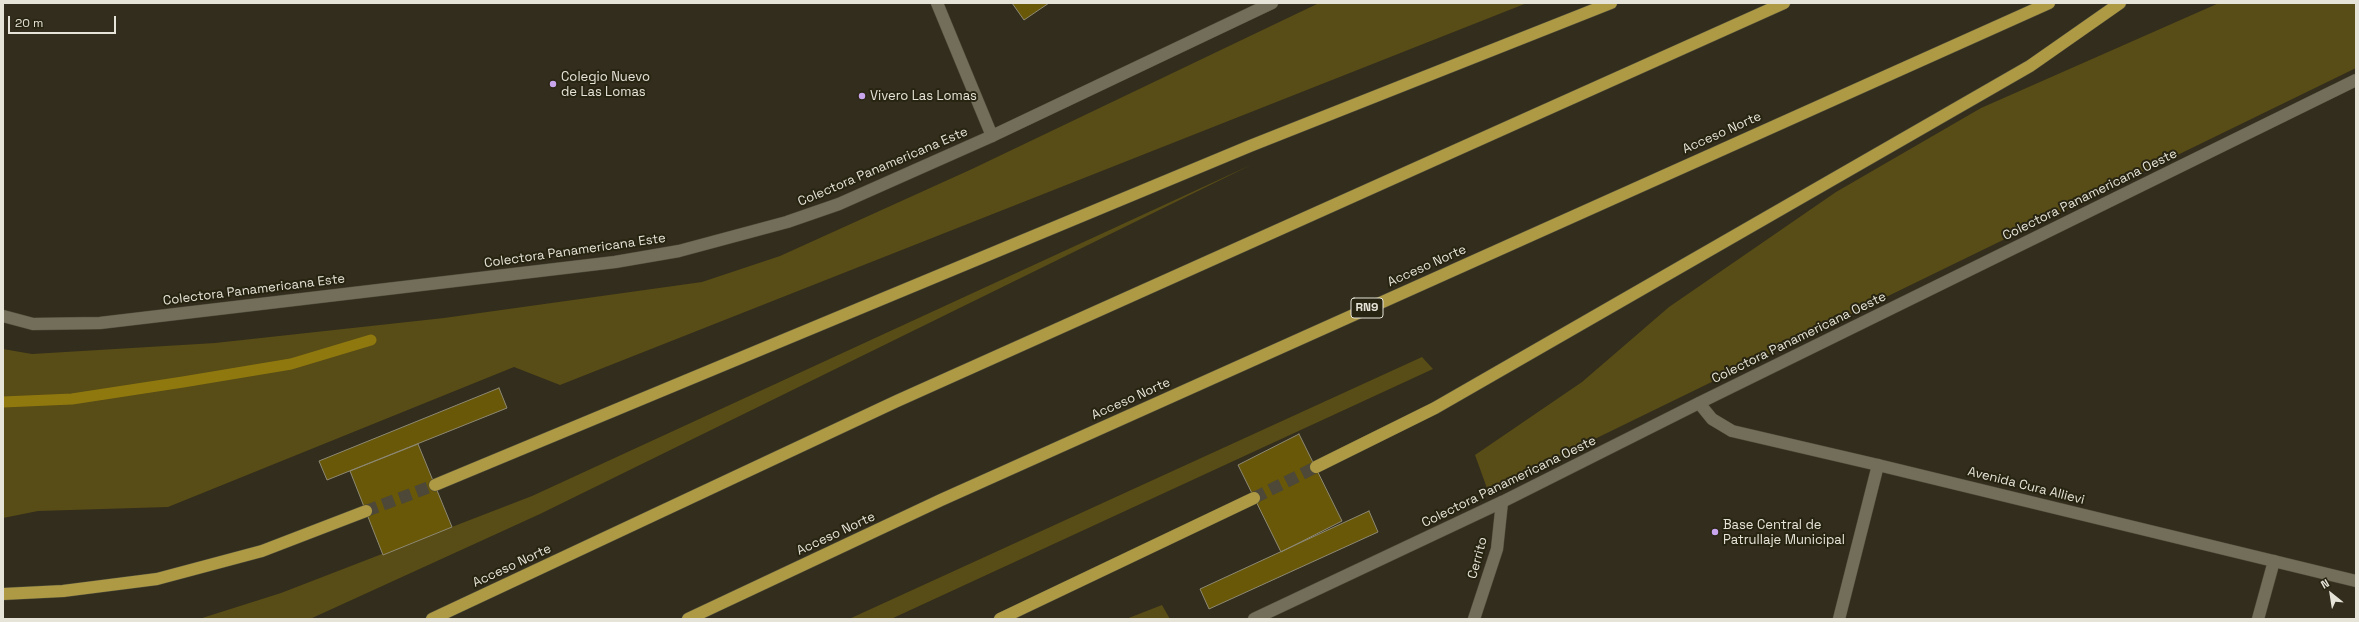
<!DOCTYPE html>
<style>
body{margin:0}
#map{position:relative;width:2359px;height:622px;overflow:hidden;background:#322d1c;font-family:"Space Grotesk",sans-serif}
canvas{display:block}
.frame{position:absolute;inset:0;border:4px solid #e6e4d8;pointer-events:none}
.north{position:absolute;left:2311px;top:574px;width:40px;height:40px;-webkit-text-stroke:3px #282412;paint-order:stroke;rotate:330deg;font-size:11px;font-weight:700;line-height:16px;text-align:center;color:#e6e4d8}
.north::after{content:'';display:block;margin:auto;width:14px;height:18px;background:#e6e4d8;clip-path:polygon(50% 0,100% 100%,50% 72%,0 100%)}
.scale{position:absolute;left:8px;top:16px;width:108px;height:18px;box-sizing:border-box;border:2px solid #e6e4d8;border-top:0;padding-left:5px;font-size:12px;line-height:14px;white-space:nowrap;color:#e6e4d8;-webkit-text-stroke:3px #282412;paint-order:stroke}
</style>
<div id="map">
<canvas width="2359" height="622"></canvas>
<div class="frame"></div>
<div class="north">N</div>
<div class="scale">20 m</div>
</div>
<script>
const context = document.querySelector('canvas').getContext('2d');
context.lineJoin = 'round';
function fill(path, color) { context.fillStyle = color; context.fill(path, 'evenodd'); }
const toPath = rows => new Path2D(rows.map(r => 'M' + r).join(''));
function strokePath(path, color, width, dash) { context.strokeStyle = color; context.lineWidth = width; context.lineCap = dash ? 'butt' : 'round'; context.setLineDash(dash || []); context.stroke(path); }
function drawText(font, color, halo, rows, align = 'center') {
  context.font = font + ' "Space Grotesk",sans-serif'; context.lineWidth = 4; context.setLineDash([]); context.textBaseline = 'middle'; context.strokeStyle = halo; context.fillStyle = color; for (const [text, x, y, turn = 0] of rows) {
    context.save(); context.translate(x, y); context.rotate((+turn || 0) * Math.PI / 180); context.textAlign = isNaN(turn) ? turn : align; if (halo) context.strokeText(text, 0, 0); context.fillText(text, 0, 0); context.restore();
  }
}
fill(toPath([
 [1319,3,1527,3,560,385,514,367,168,507,38,511,3,518,3,349,32,354,215,343,444,318,702,282,780,256,972,169],
 [2219,3,2356,3,2356,68,1488,491,1475,455,1582,382,1669,307,1836,192,1981,108],
 [1253,164,540,514,310,619,199,619,281,593,532,496],
 [1422,357,1433,369,891,619,849,619],
 [1162,605,1170,619,1126,619]
]), '#584c17');
strokePath(toPath([
 [3,402,72,399,183,382,291,364,371,340]
]), '#8f790e', 11);
const building = toPath([
 [1012,3,1049,3,1024,20,1012,3],
 [499,388,507,408,327,480,319,461,499,388],
 [1299,434,1342,521,1281,552,1238,465,1299,434],
 [418,444,452,527,383,555,350,471,418,444],
 [1369,511,1378,532,1209,609,1200,589,1369,511]
]);
fill(building, '#685807');
strokePath(building, '#8e8974', 1);
strokePath(toPath([
 [1254,498,1316,467],
 [366,511,435,485]
]), '#4d4838', 12, [12, 6]);
const street = toPath([
 [937,3,992,136],
 [1474,619,1497,549,1502,502],
 [1839,619,1878,465],
 [2258,619,2274,561]
]);
const secondary = toPath([
 [3,316,33,324,100,323,615,262,679,251,787,222,839,204,992,136,1272,3],
 [1699,403,1712,419,1732,431,1878,465,2356,581],
 [1254,619,1502,502,1699,403,2356,80]
]);
const highway = toPath([
 [1316,467,1435,408,2030,66,2120,3],
 [435,485,1250,146,1611,3],
 [3,594,63,591,157,579,262,551,366,511],
 [432,619,897,401,1784,3],
 [688,619,941,500,2049,3],
 [1000,619,1254,498]
]);
strokePath(street, '#4f4c3c', 13);
strokePath(secondary, '#4f4c3c', 13);
strokePath(highway, '#4f4c3c', 13);
strokePath(street, '#736e5a', 12);
strokePath(secondary, '#736e5a', 12);
strokePath(highway, '#ae9a44', 12);
for (const [x, y, r, color] of [
 [553,84,4,"#c9a5ee"],
 [862,96,4,"#c9a5ee"],
 [1715,532,4,"#c9a5ee"]
]) { const dot = new Path2D(); dot.arc(x, y, r, 0, 2 * Math.PI); context.fillStyle = color; context.fill(dot); strokePath(dot, '#282412', 1.5); }
for (const [x, y, w] of [
 [1367,308,32]
]) { const box = new Path2D(); box.roundRect(x - w / 2, y - 10, w, 20, 3); context.fillStyle = '#282412'; context.fill(box); strokePath(box, '#e6e4d8', 1); }
drawText('bold 12px', '#e6e4d8', null, [
 ["RN9",1367,308]
]);
drawText('13px', '#e6e4d8', '#282412', [
 ["Colegio Nuevo",561,77],
 ["de Las Lomas",561,92],
 ["Vivero Las Lomas",870,96],
 ["Base Central de",1723,525],
 ["Patrullaje Municipal",1723,540]
], 'left');
drawText('13px', '#e6e4d8', '#282412', [
 ["Acceso Norte",1722,133,-24],
 ["Colectora Panamericana Este",883,167,-23],
 ["Colectora Panamericana Oeste",2090,195,-26],
 ["Colectora Panamericana Este",575,251,-8],
 ["Acceso Norte",1427,266,-24],
 ["Colectora Panamericana Este",254,290,-7],
 ["Colectora Panamericana Oeste",1799,338,-26],
 ["Acceso Norte",1131,399,-24],
 ["Colectora Panamericana Oeste",1509,482,-26],
 ["Avenida Cura Allievi",2026,486,14],
 ["Acceso Norte",836,534,-25],
 ["Cerrito",1478,558,-75],
 ["Acceso Norte",512,566,-25]
]);
</script>
